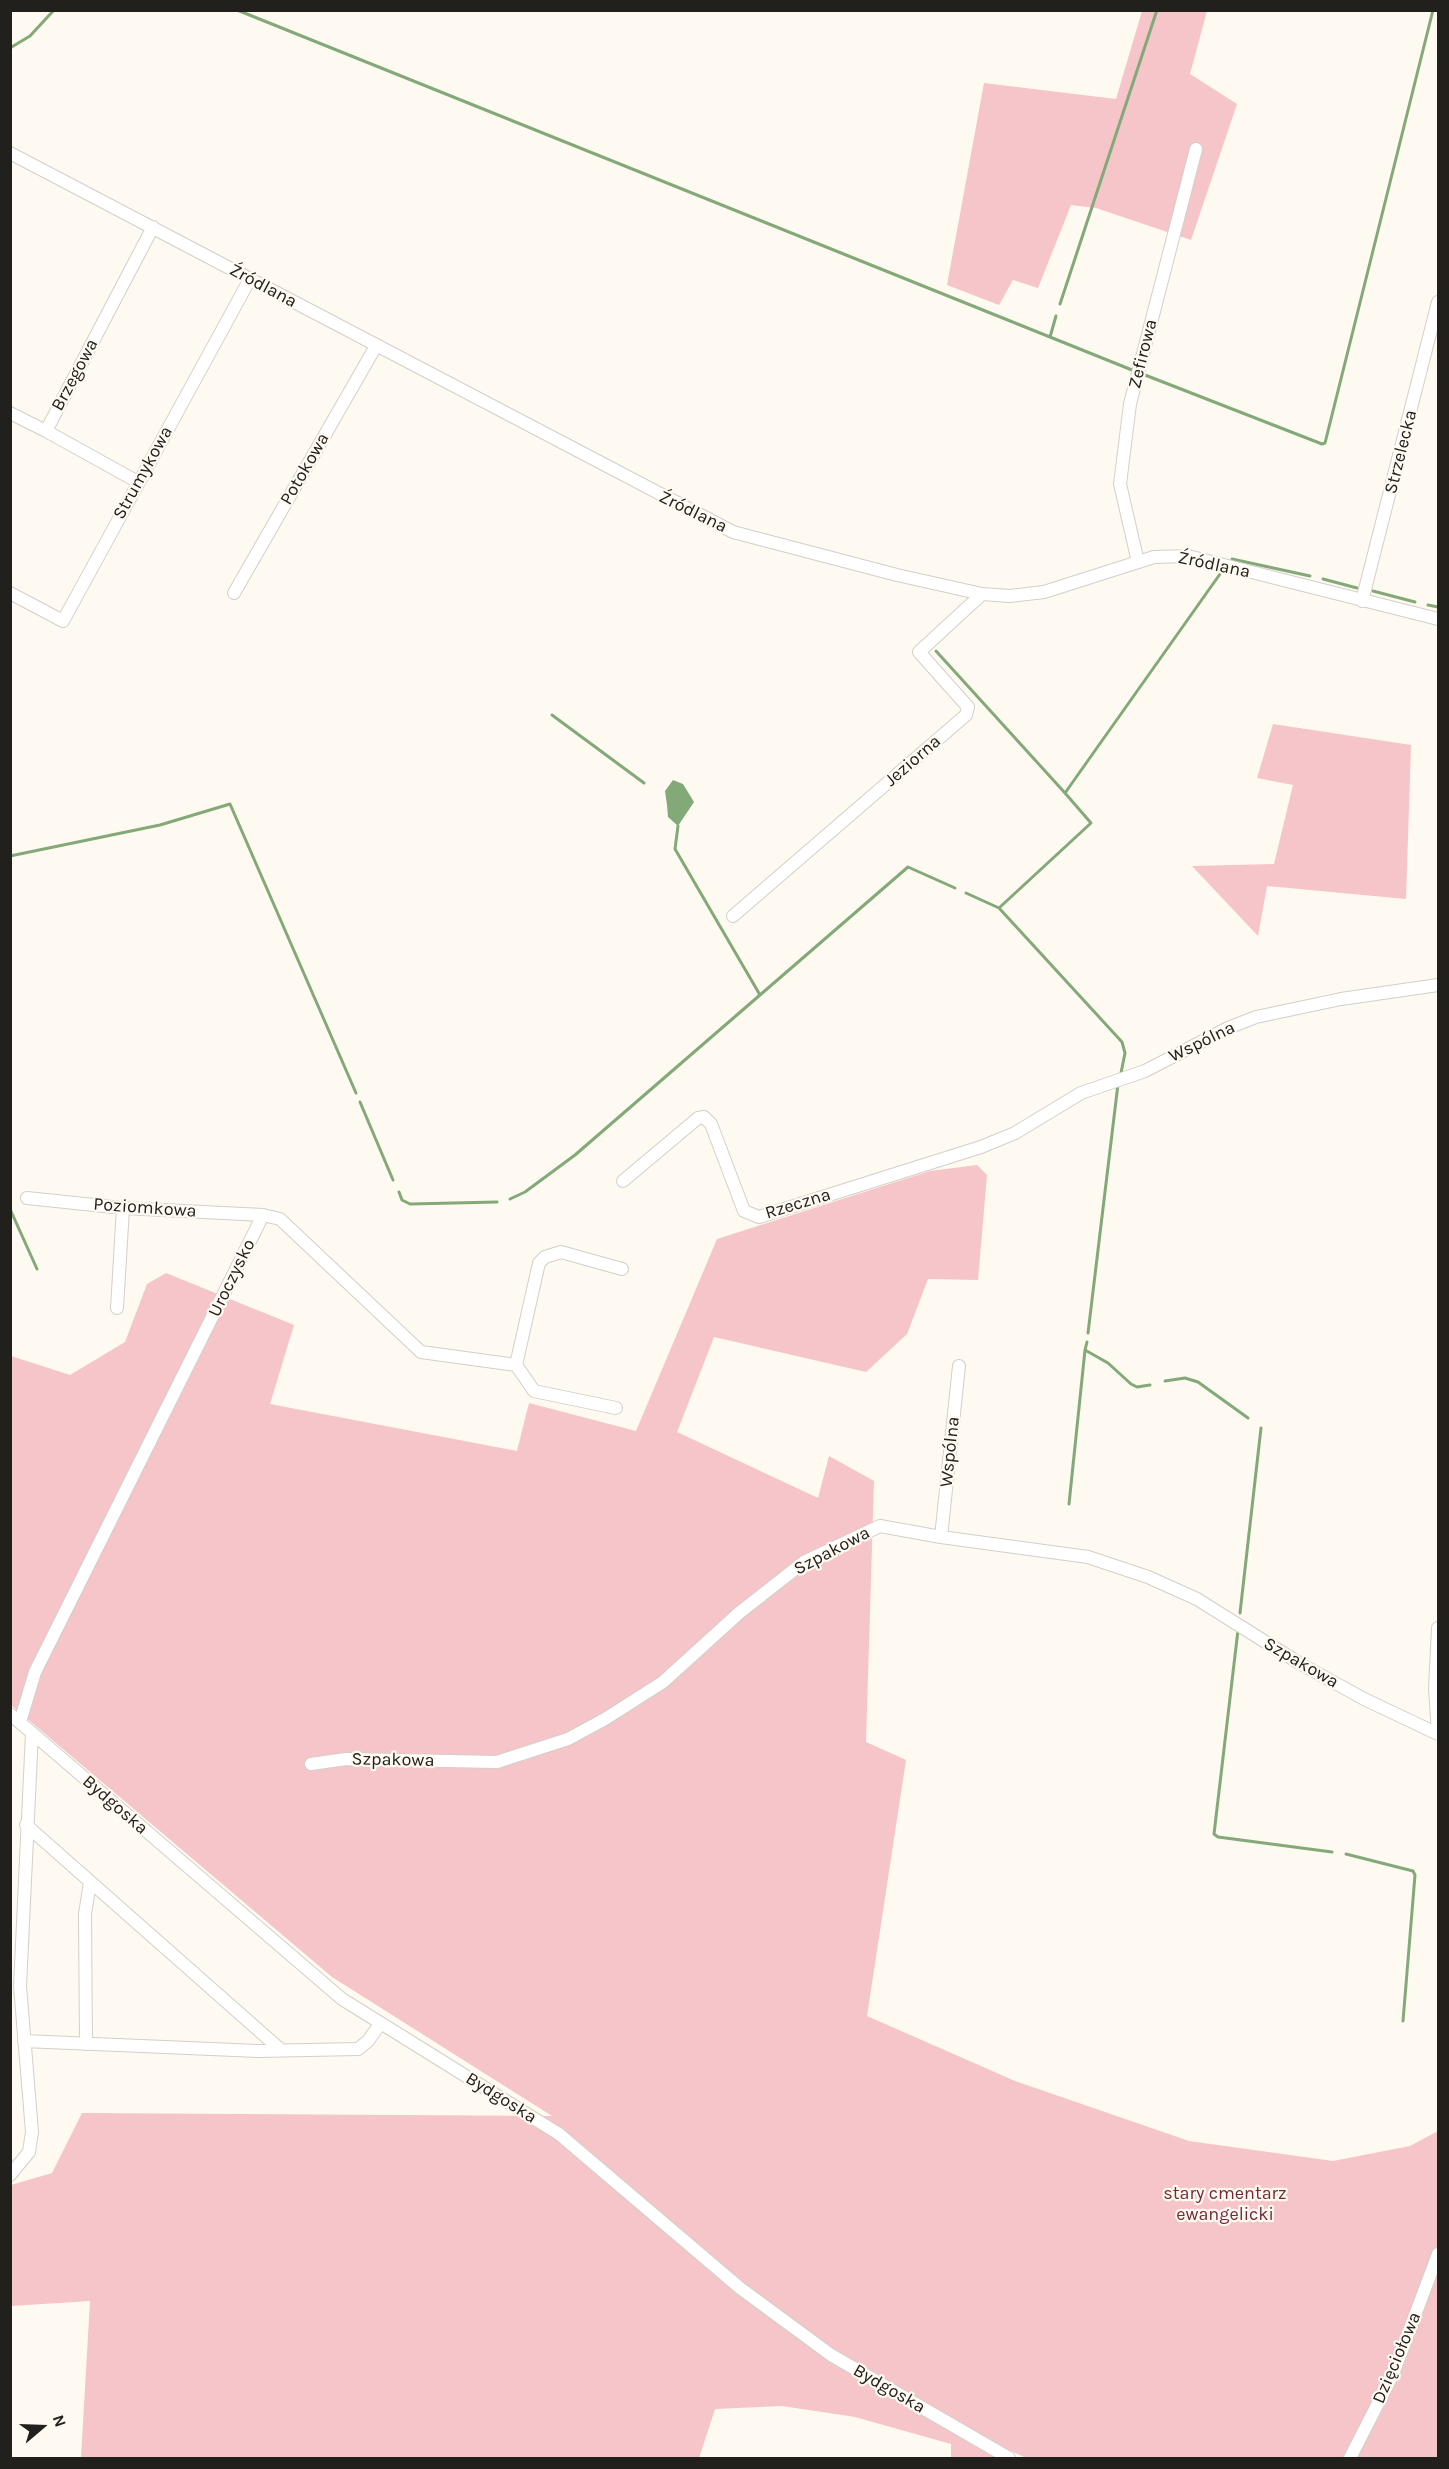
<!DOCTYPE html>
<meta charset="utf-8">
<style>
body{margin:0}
#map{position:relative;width:1449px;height:2469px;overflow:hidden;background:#fef9f1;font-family:Karla,sans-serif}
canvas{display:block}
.frame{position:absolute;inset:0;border:12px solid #21201d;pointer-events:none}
.north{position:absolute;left:12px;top:2397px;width:60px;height:60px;-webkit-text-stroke:4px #fef9f1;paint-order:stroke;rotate:71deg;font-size:16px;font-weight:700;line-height:24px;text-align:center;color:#21201d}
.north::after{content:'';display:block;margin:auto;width:21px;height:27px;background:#21201d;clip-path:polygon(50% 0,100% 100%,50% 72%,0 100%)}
</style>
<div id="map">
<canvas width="1449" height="2469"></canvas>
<div class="frame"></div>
<div class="north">N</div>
</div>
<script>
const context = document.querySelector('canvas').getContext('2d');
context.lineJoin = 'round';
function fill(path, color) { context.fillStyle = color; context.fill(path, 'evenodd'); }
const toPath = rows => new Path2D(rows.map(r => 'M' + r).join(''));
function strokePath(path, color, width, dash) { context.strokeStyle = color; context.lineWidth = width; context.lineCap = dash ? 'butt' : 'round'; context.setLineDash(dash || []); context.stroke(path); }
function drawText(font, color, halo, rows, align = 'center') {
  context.font = font + ' Karla,sans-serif'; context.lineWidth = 4.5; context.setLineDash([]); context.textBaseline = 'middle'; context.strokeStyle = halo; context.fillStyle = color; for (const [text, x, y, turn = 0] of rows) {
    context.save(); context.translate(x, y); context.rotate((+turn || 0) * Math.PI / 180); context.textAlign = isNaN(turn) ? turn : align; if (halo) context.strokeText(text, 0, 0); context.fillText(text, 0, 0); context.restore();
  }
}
fill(toPath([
 [1142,11,1207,11,1190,74,1237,104,1191,240,1096,208,1071,205,1038,288,1013,280,999,305,947,285,984,83,1116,99],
 [1273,724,1411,745,1406,899,1267,886,1258,936,1192,866,1274,864,1293,785,1257,778],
 [977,1165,987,1175,978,1280,928,1279,907,1334,866,1372,714,1337,677,1432,818,1498,829,1456,874,1481,866,1742,906,1760,867,2016,1015,2081,1189,2141,1333,2161,1410,2146,1438,2131,1438,2458,1026,2458,1011,2451,1008,2458,951,2458,951,2444,855,2417,782,2406,715,2409,699,2458,81,2458,90,2301,11,2306,11,2185,52,2173,82,2113,552,2116,332,1977,11,1705,11,1356,70,1375,125,1342,147,1284,166,1273,294,1325,270,1404,517,1451,529,1403,636,1431,717,1239,930,1171]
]), '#f6c5c9');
fill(toPath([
 [673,780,683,784,694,802,678,826,668,817,667,805,665,791]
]), '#84a978');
strokePath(toPath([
 [237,10,1132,370],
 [10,48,30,36,54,10],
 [1060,304,1157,10],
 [1050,337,1056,316],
 [1145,375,1322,444,1325,443,1433,10],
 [1232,559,1310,576],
 [1323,579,1357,588],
 [1373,591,1415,602],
 [1428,605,1438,607],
 [936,651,1065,793],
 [552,715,644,783],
 [678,826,675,849,760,995],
 [10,856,160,825,230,804,356,1093],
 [966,893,999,908,1122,1042,1125,1053,1121,1073],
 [999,908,1091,823,1065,793,1220,574],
 [360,1102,393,1180],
 [399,1192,402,1200,410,1204,497,1202],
 [510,1199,525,1192,575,1155,908,867,955,888],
 [10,1209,37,1269],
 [1088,1333,1118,1084],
 [1087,1342,1085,1350,1108,1363,1131,1384,1137,1387,1150,1385],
 [1165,1381,1185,1378,1198,1382,1248,1418],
 [1069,1504,1085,1350],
 [1240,1613,1261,1428],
 [1238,1630,1214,1834,1218,1837,1332,1852],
 [1346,1854,1413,1871,1415,1875,1403,2021]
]), '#84a978', 3);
const street = toPath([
 [10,153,733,532,897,575,982,594,1010,596,1044,592,1154,557,1188,556,1438,619],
 [10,413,46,431],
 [138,482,46,431,153,227],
 [1138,562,1120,484,1130,404,1196,149],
 [10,593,63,621,250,279],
 [234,593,376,346],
 [1362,601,1438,302],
 [733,916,966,715,968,707,919,652,982,594],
 [623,1181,698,1118,704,1117,711,1124,744,1211,759,1217,981,1147,1015,1133,1081,1093,1145,1071,1228,1028,1256,1017,1341,999,1438,985],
 [27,1198,123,1208,263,1215],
 [117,1308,123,1208],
 [516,1365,539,1263,545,1257,561,1252,622,1269],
 [941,1537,959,1366],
 [10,1714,342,1999,559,2134,740,2288,831,2355,1009,2458],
 [20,1722,35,1672,263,1215,280,1219,421,1352,516,1365,534,1391,616,1408],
 [1438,1733,1435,1689,1438,1628],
 [311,1764,346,1759,497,1762,568,1739,605,1719,663,1682,739,1613,804,1562,880,1526,941,1537,1088,1557,1148,1577,1197,1599,1299,1663,1364,1699,1438,1734],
 [26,1825,281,2050],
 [24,2041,258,2051,358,2049,368,2041,380,2024],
 [86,2044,85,1914,90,1882],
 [10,2175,29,2152,32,2132,20,1986,32,1733],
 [1350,2458,1393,2374,1438,2254]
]);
strokePath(street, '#d4cfc8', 14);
strokePath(street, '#fff', 12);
drawText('18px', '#21201d', '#fef9f1', [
 ["Źródlana",263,286,28],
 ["Zefirowa",1143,354,-76],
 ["Brzegowa",75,375,-62],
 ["Strzelecka",1401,452,-76],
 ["Potokowa",305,469,-60],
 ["Strumykowa",143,473,-61],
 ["Źródlana",693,512,26],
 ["Źródlana",1214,565,12],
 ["Jeziorna",913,761,-41],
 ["Wspólna",1202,1042,-26],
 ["Rzeczna",798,1204,-17],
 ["Poziomkowa",145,1208,4],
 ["Uroczysko",232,1278,-64],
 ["Wspólna",950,1452,-84],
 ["Szpakowa",832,1551,-28],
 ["Szpakowa",1301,1663,30],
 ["Szpakowa",393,1760,1],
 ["Bydgoska",115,1805,41],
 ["Bydgoska",501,2098,32],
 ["Dzięciołowa",1397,2358,-67],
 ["Bydgoska",889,2389,30]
]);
drawText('18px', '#762736', '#fef9f1', [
 ["stary cmentarz",1225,2194],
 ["ewangelicki",1225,2215]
]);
</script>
